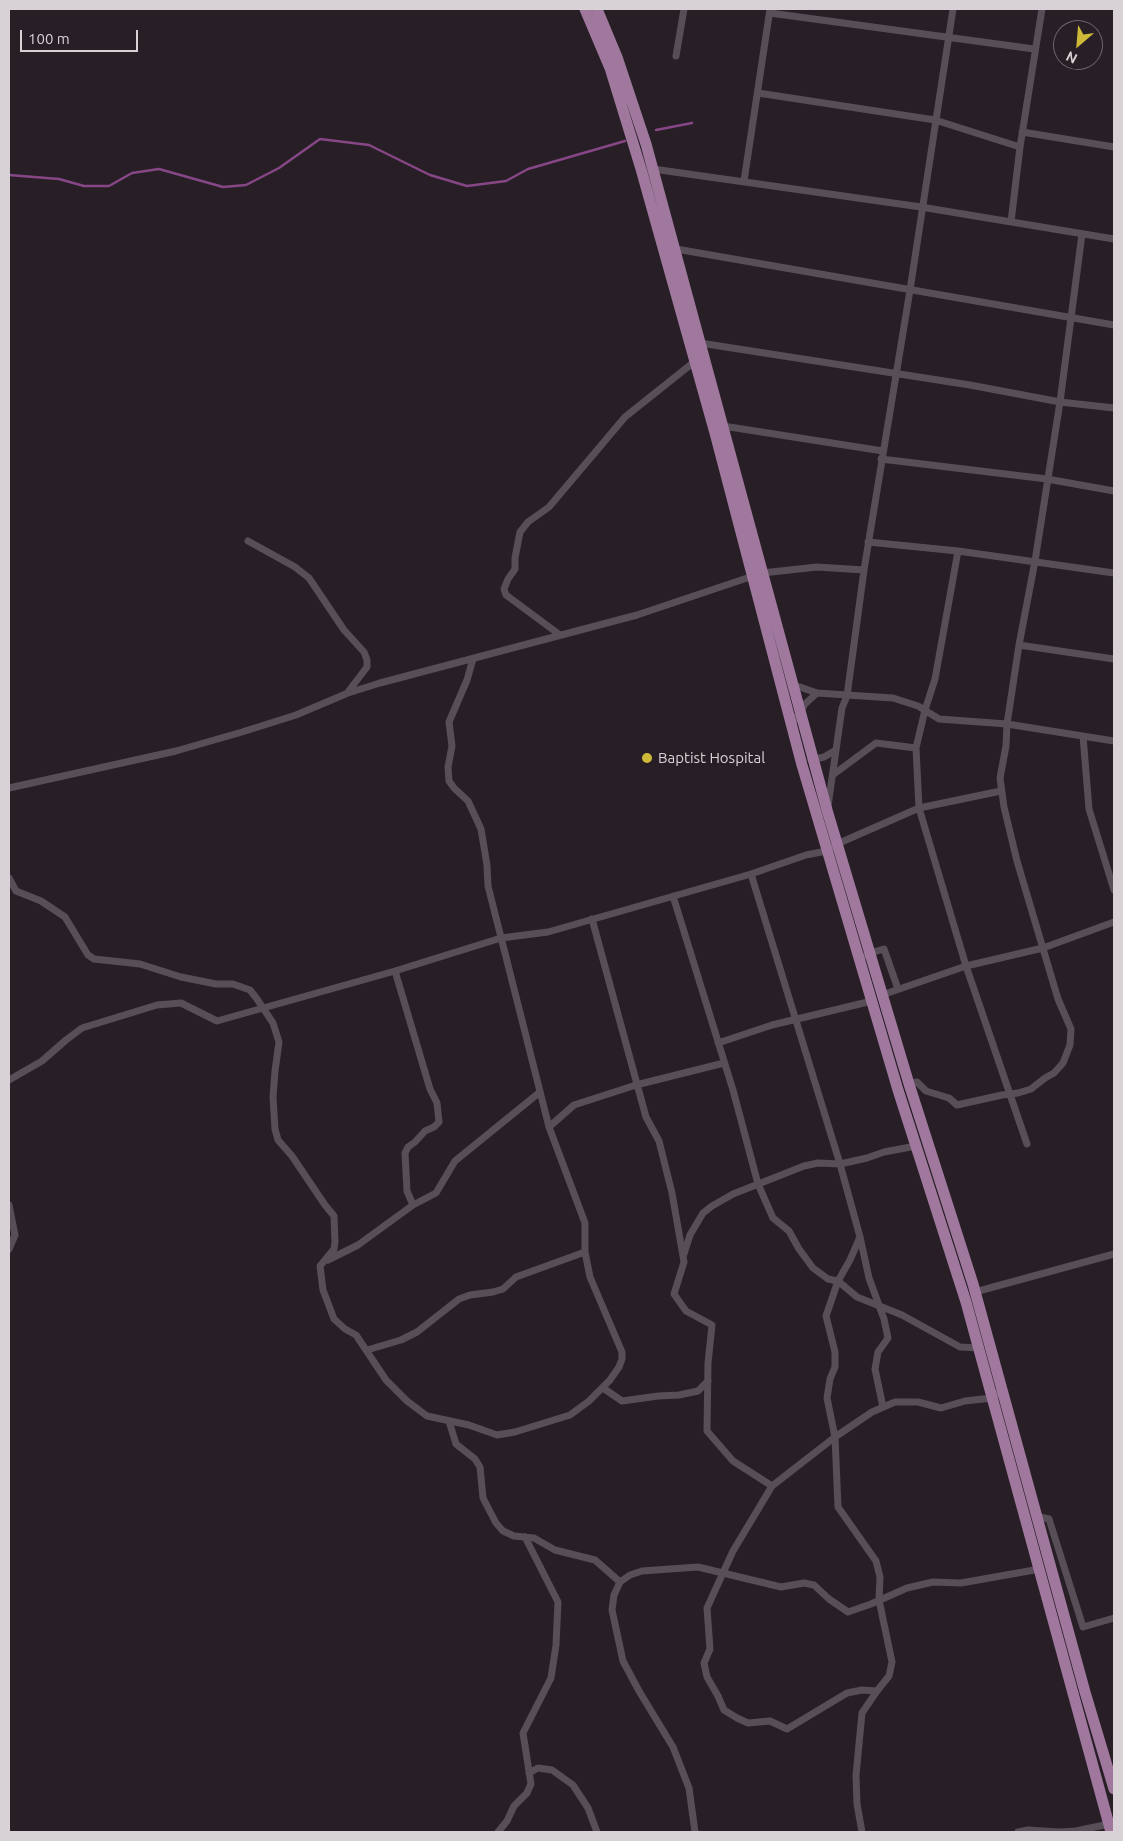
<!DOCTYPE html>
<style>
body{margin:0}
#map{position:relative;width:1123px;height:1841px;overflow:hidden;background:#271e26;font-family:Ubuntu,sans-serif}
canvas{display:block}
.frame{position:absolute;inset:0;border:10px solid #d8d2d7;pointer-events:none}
.north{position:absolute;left:1053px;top:20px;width:50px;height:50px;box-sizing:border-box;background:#271e26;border:1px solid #6e666d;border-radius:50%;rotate:207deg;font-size:14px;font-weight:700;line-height:20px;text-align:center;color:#d8d2d7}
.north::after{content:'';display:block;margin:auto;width:18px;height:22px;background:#ceb938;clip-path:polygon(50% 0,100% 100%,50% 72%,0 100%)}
.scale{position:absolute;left:20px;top:30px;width:118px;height:22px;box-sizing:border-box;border:2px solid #d8d2d7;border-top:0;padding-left:6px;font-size:15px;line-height:18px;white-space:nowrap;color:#d8d2d7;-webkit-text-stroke:4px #271e26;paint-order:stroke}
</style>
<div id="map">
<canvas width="1123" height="1841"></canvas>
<div class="frame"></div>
<div class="north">N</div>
<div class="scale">100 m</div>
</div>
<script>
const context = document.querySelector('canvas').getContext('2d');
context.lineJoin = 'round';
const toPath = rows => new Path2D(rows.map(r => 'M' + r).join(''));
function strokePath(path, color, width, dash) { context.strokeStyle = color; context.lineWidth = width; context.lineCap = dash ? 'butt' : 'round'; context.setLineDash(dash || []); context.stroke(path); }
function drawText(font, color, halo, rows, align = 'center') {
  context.font = font + ' Ubuntu,sans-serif'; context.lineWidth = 4.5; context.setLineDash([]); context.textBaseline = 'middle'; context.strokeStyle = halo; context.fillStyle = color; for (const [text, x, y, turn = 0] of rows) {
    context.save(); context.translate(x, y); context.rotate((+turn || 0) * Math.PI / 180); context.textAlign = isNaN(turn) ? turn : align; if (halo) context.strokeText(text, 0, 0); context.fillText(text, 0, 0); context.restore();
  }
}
strokePath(toPath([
 [656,130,692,123],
 [9,175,59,179,84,186,109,186,132,173,159,169,223,187,246,185,279,168,320,139,369,145,430,175,467,186,506,181,528,169,625,141]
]), '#874786', 2.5);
strokePath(toPath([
 [770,13,1034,49],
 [676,56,684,9],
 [758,93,935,120,1020,147],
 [1022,132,1114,147],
 [653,169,921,207,1114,239],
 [744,181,770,9],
 [1011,222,1020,147,1042,9],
 [676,249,1114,325],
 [700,343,970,385,1060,402,1114,408],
 [723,426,883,451],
 [881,459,1047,479,1114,491],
 [248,541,295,567,309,578,344,630,364,652,367,660,367,667,348,692],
 [868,542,958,551,1114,573],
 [958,551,935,679,925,710,916,748,919,808,966,966,1027,1144],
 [560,635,506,595,504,589,508,579,515,569,515,558,520,532,528,522,549,507,625,417,694,362],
 [1019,645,1114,659],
 [792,688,800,687,817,693,893,698,918,706,939,719,1007,724,1114,741],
 [792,724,805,704,817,693],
 [1083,736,1089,809,1114,890],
 [811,760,824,757,836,750],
 [834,774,876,743,916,748],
 [9,788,176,751,242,732,296,715,348,693,380,683,637,615,762,573,817,567,864,570],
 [828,806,842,708,847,696,864,570,910,290,953,9],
 [751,874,840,1164,860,1237,869,1278,884,1319,888,1338,878,1352,875,1369,883,1407],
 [9,878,16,891,41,901,65,917,88,955,94,959,140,964,181,977,216,984,233,984,250,990,257,999,273,1023,279,1042,275,1071,273,1097,275,1129,278,1140,292,1156,325,1205,334,1216,335,1242,334,1249,320,1266,323,1290,334,1319,345,1329,356,1335,386,1380,407,1401,427,1416,469,1425,497,1435,515,1432,570,1415,589,1401,610,1380,619,1367,622,1359,622,1352,590,1277,585,1252,585,1223,549,1127,488,886,487,865,481,829,468,801,454,788,449,781,448,767,452,746,449,722,467,680,473,659],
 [673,896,733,1090,758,1184,773,1218,789,1231,799,1249,813,1268,828,1279,838,1281,857,1297,902,1315,960,1347,980,1348],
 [592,919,646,1117,659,1141,672,1193,684,1262,674,1294,686,1311,712,1325,708,1363,707,1431,733,1461,772,1486],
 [859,959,870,953,884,949,898,989],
 [882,995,966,966,1043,948,1114,922],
 [718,1043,772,1025,872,1001],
 [9,1080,42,1061,66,1040,82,1028,157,1005,181,1003,217,1021,395,971,501,938,548,932,751,874,806,855,827,851,837,844,919,808,1001,791],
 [909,1084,917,1082,926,1091,949,1098,957,1105,1002,1095,1018,1093,1031,1089,1045,1078,1054,1073,1063,1063,1070,1045,1071,1029,1058,999,1017,861,1004,807,1000,778,1006,746,1007,724,1019,645,1035,561,1060,402,1082,234],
 [549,1127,574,1105,636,1085,724,1063],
 [9,1205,15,1235,9,1249],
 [413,1205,436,1193,455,1161,540,1092],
 [860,1237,850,1260,838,1281,826,1316,835,1352,835,1367,830,1379,827,1398,835,1437,838,1507,876,1561,880,1577,879,1600,892,1662,889,1676,877,1691,862,1713,856,1775,857,1804,862,1832],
 [684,1254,690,1235,703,1213,712,1206,733,1194,804,1166,818,1163,840,1164,867,1158,884,1152,916,1146],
 [328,1260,358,1245,413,1205,407,1191,405,1153,408,1147,415,1142,425,1131,434,1127,439,1122,437,1103,430,1089,395,971],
 [975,1292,1114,1254],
 [367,1350,401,1340,417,1332,459,1299,470,1295,493,1292,503,1289,516,1277,585,1252],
 [603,1388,622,1401,658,1396,679,1395,698,1391,708,1381],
 [449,1421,456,1444,475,1459,480,1467,483,1498,496,1523,503,1531,514,1536,534,1538,555,1550,595,1560,620,1582],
 [1036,1516,1049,1519,1083,1627,1114,1618],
 [877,1691,862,1690,847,1693,787,1729,770,1721,748,1723,737,1718,724,1710,718,1696,707,1677,704,1663,710,1649,707,1608,733,1551,772,1486,835,1437,872,1412,895,1402,918,1402,941,1408,965,1401,992,1398,1001,1391],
 [529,1773,538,1768,552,1770,573,1785,588,1808,597,1832],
 [498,1832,507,1821,514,1806,527,1793,531,1784,523,1733,551,1678,556,1645,558,1602,525,1537],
 [695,1832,689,1788,673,1747,639,1691,623,1661,612,1610,614,1595,620,1582,630,1575,642,1571,698,1567,781,1587,804,1583,814,1585,829,1599,848,1612,871,1604,907,1588,933,1582,961,1583,1040,1569],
 [1018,1832,1028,1830,1059,1832],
 [1060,1832,1076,1831,1109,1824]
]), '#584e58', 7);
strokePath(toPath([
 [585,9,610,68,641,169,715,433,802,765,898,1090,966,1302,1111,1832],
 [597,9,617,57,646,144,827,810,909,1084,973,1284,1085,1692,1114,1789]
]), '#a0789e', 11);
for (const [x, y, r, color] of [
 [647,758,6,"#ceb938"]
]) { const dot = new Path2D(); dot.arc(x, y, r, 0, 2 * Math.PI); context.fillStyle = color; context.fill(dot); strokePath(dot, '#271e26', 2); }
drawText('15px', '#d8d2d7', '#271e26', [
 ["Baptist Hospital",658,758]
], 'left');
</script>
